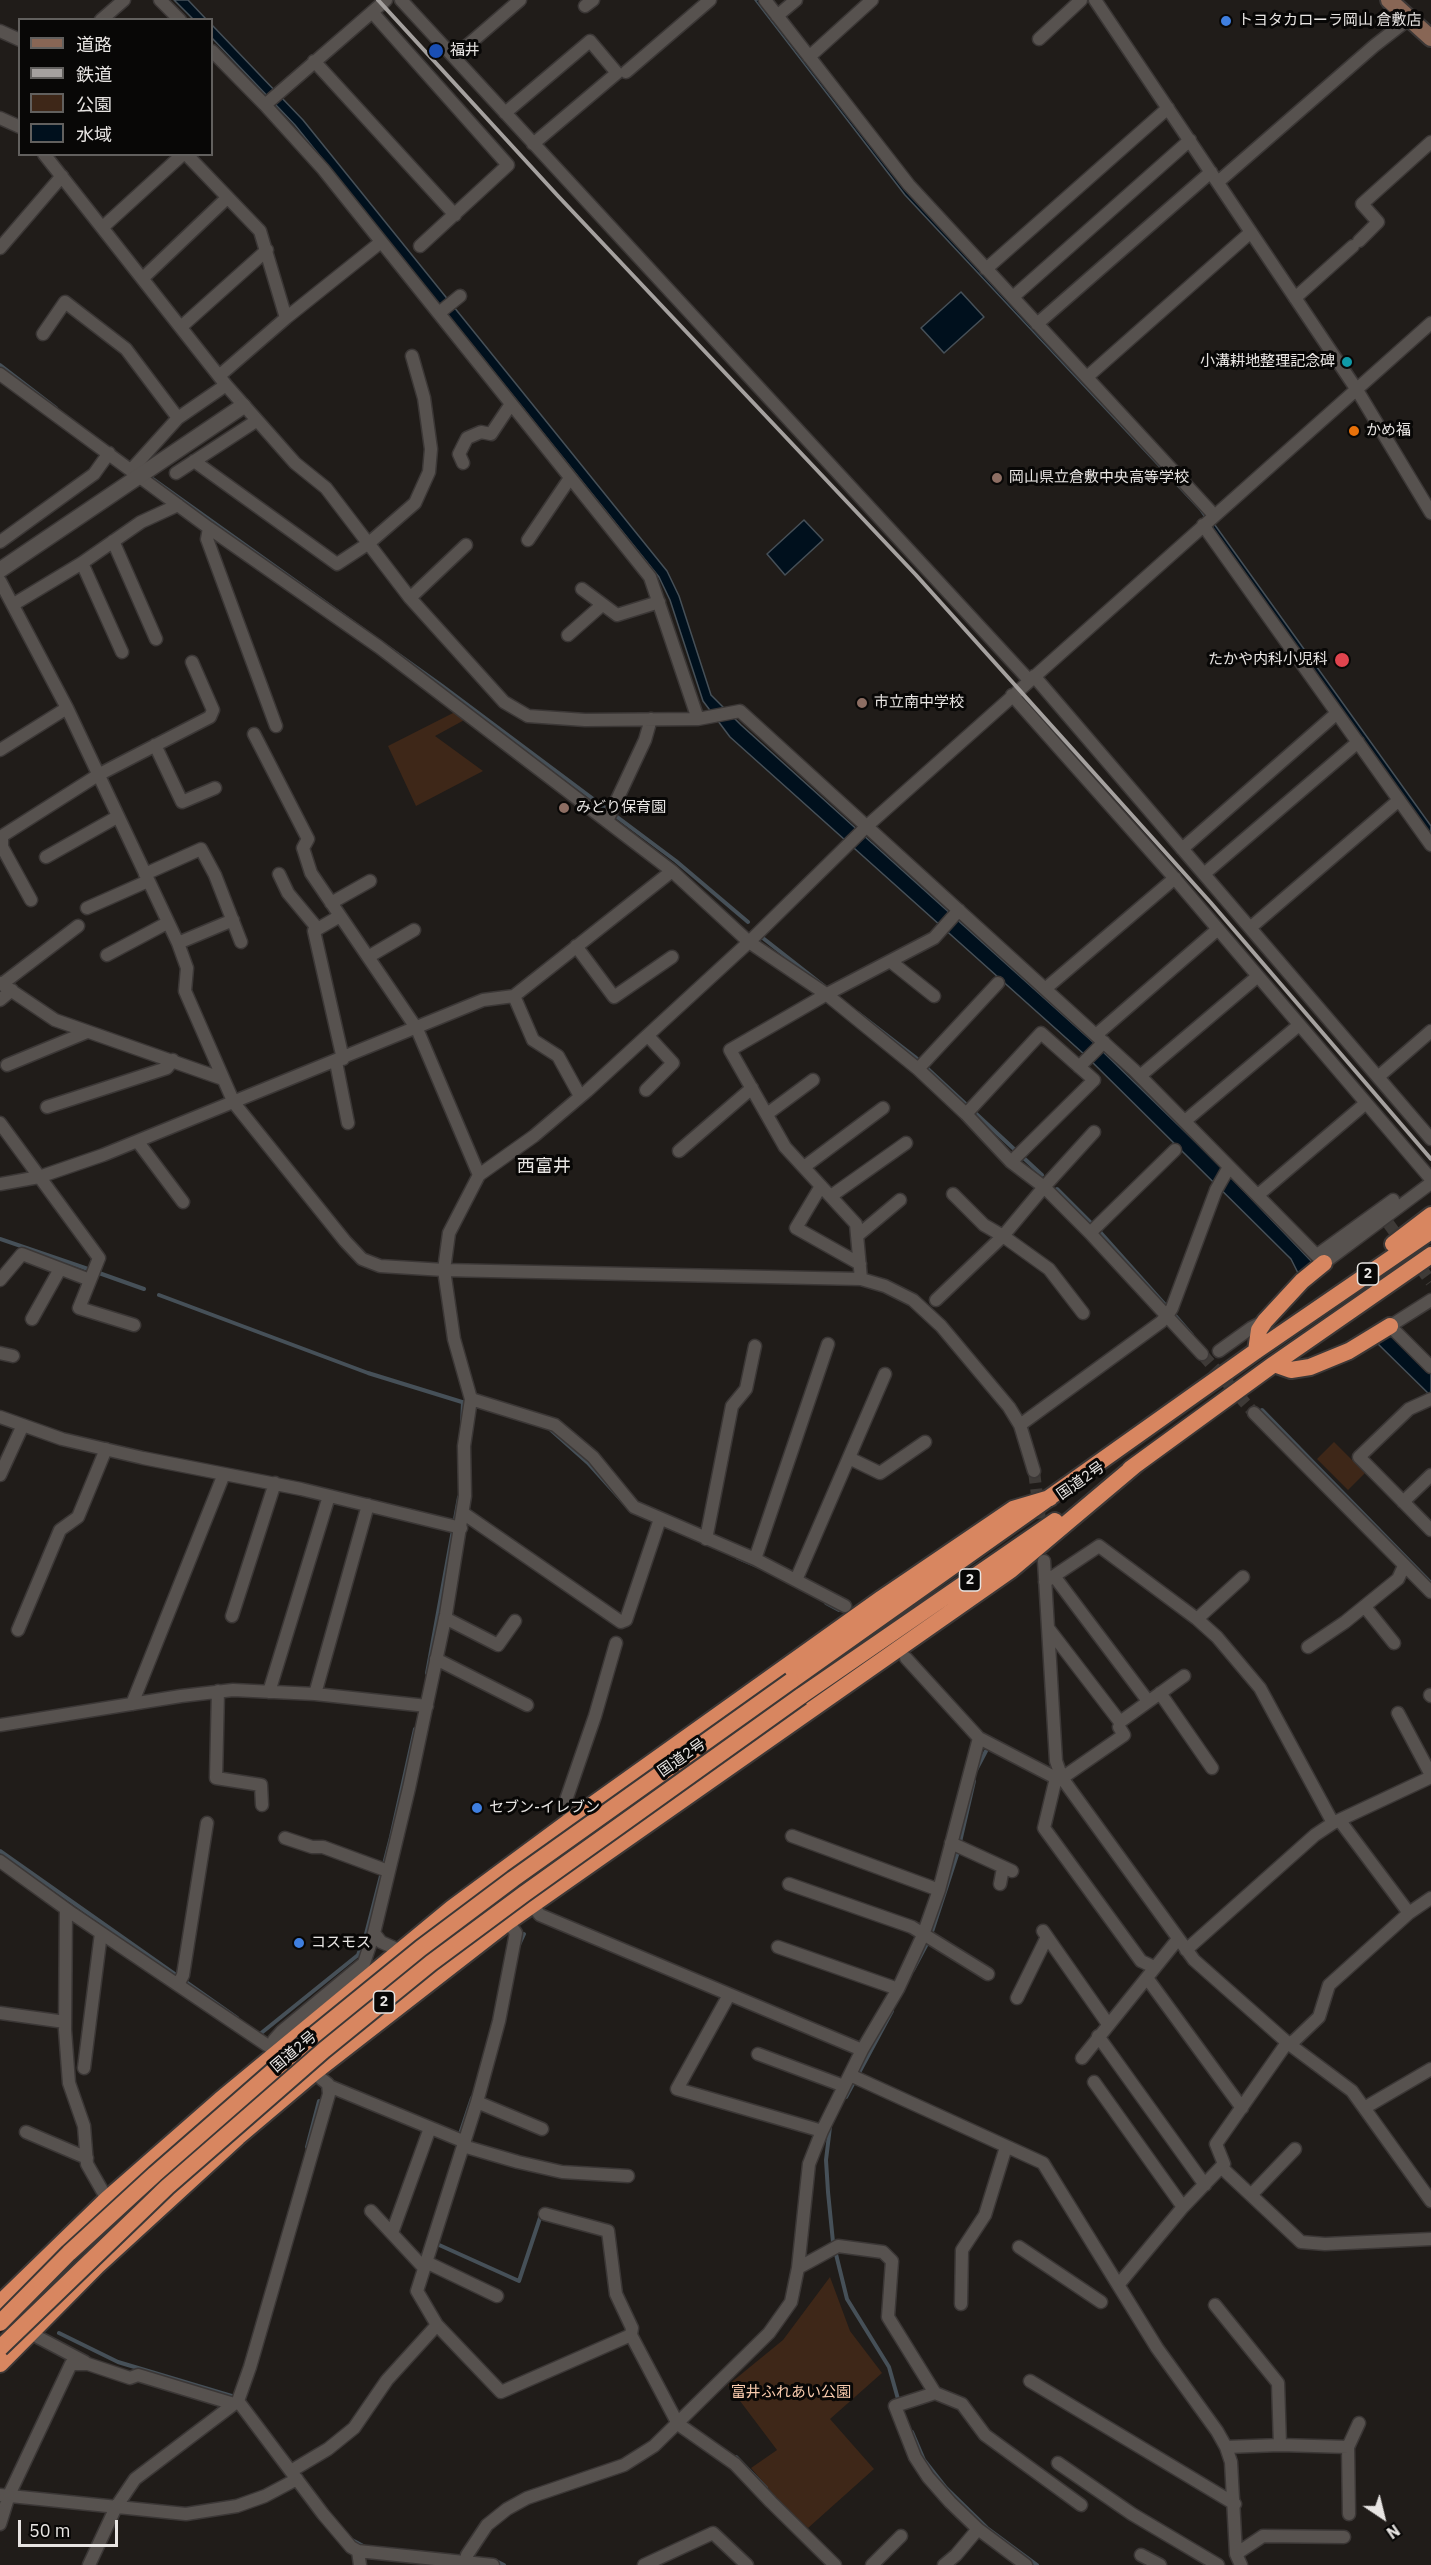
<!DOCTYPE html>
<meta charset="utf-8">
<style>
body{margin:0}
#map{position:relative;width:1431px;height:2565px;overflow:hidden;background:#201c19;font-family:"IBM Plex Sans","Noto Sans JP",sans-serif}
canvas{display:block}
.legend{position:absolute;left:18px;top:18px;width:195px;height:138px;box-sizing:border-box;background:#080706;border:2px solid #62605e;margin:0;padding:8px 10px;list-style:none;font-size:18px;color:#e8e5e3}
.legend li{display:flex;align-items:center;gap:12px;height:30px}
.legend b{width:30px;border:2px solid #62605e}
.north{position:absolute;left:1353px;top:2487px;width:60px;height:60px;-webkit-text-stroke:4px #080706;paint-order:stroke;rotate:145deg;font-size:16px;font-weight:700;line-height:24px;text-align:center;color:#e8e5e3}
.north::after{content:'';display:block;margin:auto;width:21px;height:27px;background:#e8e5e3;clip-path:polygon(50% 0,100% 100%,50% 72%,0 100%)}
.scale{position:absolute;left:18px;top:2520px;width:100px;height:27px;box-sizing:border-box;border:3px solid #e8e5e3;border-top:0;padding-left:8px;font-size:18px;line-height:21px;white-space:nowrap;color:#e8e5e3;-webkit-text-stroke:4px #080706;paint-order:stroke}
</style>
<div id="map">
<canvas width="1431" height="2565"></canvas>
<ul class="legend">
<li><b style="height:8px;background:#865"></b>道路</li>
<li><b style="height:8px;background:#a5a19f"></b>鉄道</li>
<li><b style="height:16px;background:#3e2718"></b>公園</li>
<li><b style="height:16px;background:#00101d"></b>水域</li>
</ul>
<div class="north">N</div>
<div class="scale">50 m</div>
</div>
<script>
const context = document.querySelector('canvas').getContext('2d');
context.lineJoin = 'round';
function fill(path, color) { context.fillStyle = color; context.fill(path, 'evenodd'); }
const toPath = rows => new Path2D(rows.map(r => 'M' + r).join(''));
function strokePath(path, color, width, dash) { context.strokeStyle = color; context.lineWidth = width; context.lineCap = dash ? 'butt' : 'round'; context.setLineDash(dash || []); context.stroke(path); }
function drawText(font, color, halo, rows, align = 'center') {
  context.font = font + ' "IBM Plex Sans","Noto Sans JP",sans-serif'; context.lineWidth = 6; context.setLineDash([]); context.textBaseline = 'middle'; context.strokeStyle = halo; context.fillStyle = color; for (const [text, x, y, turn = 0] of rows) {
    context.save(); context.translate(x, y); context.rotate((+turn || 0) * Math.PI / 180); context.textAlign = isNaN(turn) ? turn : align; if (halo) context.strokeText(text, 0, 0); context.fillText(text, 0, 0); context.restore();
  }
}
fill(toPath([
 [457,711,468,718,435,736,483,771,416,806,388,746],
 [1334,1442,1365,1473,1348,1490,1317,1459],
 [830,2277,850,2331,882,2373,830,2419,874,2469,808,2528,779,2501,751,2468,777,2450,728,2385,783,2340]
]), '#3e2718');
const water = toPath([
 [174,0,188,0,206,19,193,19,174,0],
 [755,0,760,0,908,193,1202,507,1431,826,1431,835,1200,510,905,195,755,0],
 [212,25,303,120,667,571,679,596,711,695,741,725,1094,1043,1218,1164,1313,1263,1300,1277,1291,1259,1085,1055,730,737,703,701,670,600,659,577,295,125,212,38,212,25],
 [961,292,984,317,944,353,921,328,961,292],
 [804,520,823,540,785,575,767,554,804,520],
 [1386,1336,1394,1337,1431,1374,1431,1396,1376,1342,1386,1336]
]);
fill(water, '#00101d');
strokePath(water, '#465058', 1.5);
strokePath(toPath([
 [0,365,56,408],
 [147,475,442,686,676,861,748,922],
 [759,935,824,986],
 [858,1013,915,1057,1042,1175],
 [1057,1189,1101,1233,1168,1308],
 [0,1239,88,1269],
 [99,1273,144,1289],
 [159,1295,368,1373,462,1402],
 [1173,1313,1192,1335],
 [1262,1410,1431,1583],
 [462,1424,463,1402],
 [551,1430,588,1463,632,1512],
 [738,1558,759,1567],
 [826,1603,839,1610],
 [427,1673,459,1497],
 [976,1770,986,1751],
 [0,1851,237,2018],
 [518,1947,524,1934],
 [913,1970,930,1938,957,1855,974,1781],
 [258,2033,260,2034,358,1955,366,1934,391,1837,415,1729],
 [846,2097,892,2011],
 [830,2127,826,2160,828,2192,833,2242,847,2299,889,2367,898,2399],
 [460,2134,472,2098],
 [307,2147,319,2101],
 [437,2244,519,2281,541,2215],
 [59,2333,118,2362,235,2397,236,2394],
 [912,2432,924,2460,946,2488,987,2528,1037,2565],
 [736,2457,766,2488],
 [350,2539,367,2548],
 [494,2560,504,2565]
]), '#465058', 4);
strokePath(toPath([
 [1388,1223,1431,1282],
 [1202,1354,1254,1413],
 [1034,1471,1042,1536]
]), '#3e3a37', 12, [12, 6]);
const minor = toPath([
 [160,0,180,20],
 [401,0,1029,680],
 [765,0,909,185,1214,515],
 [1095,0,1357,390,1431,513],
 [585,6,593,0],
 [372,12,508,165,420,246],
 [777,16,796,0],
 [101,20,124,0],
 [0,31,20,40],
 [1039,39,1081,0],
 [212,51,265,105,323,169,650,577,698,719],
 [454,57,520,0],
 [809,57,872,0],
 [314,61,455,215],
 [626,72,710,0],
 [265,105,386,0],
 [505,113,590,41,617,73,533,144],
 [0,118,20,127],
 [44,154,226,385,295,463,326,488,410,598,504,702,528,716,585,720,698,719,740,711,1134,1070,1324,1263,1431,1183],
 [186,154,260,231,286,318,219,376],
 [1218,182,1374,46,1410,18],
 [103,227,183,154],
 [1359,241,1378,222,1362,204,1431,142],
 [0,248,62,176],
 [986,269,1168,108],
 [143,278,227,198],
 [1013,297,1190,140],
 [1295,298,1353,246],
 [439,313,460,296],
 [286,318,381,242],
 [1037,324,1211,172],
 [181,327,267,250],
 [43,334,65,302,126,349,178,418],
 [0,374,209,528,379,647,672,871,749,942,826,994,918,1069,966,1114,1011,1162,1044,1187,1090,1233,1202,1354],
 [1087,377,1251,232],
 [194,461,337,564,369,543,415,503,429,472,431,449,424,398,412,356],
 [463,463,459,454,467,438,481,432,491,434,511,404],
 [131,470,178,418,226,385],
 [176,473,256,421],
 [1203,525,1431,845],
 [209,528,207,539,276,726],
 [528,540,570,478],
 [113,541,156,639],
 [0,542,94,474,109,453],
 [82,563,122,652],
 [0,581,67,708,178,943,187,968,185,991,234,1103,345,1241,362,1259,380,1266,444,1270,861,1279,885,1286,913,1300,941,1326,1009,1407,1020,1425,1034,1471],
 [582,589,617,615,659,602],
 [410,598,466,545],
 [14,604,82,563,141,522,178,505],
 [568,635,602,605],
 [1034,676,1431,1139],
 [1012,695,1171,874,1431,1179],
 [254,734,308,839,303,848,311,873,417,1029,479,1175],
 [155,745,182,802,215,788],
 [0,750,67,708],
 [607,821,645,740,651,719],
 [1182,849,1337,713],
 [46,857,117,817],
 [145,874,201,849,215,875,241,942],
 [279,874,288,893,318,929],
 [1204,874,1358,742],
 [31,900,2,847,2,836,98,775,210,717,213,710,192,662],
 [331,903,370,881],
 [87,908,148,881],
 [340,916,314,931,343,1059],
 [1250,928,1399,800],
 [178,943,233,920],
 [576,946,614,997,672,957],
 [107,955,167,923],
 [368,957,414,930],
 [890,961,934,996],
 [0,983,55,1020,223,1079],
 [2,984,78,926],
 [1045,989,1175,878],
 [514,996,533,1040,558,1056,580,1096],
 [0,1000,12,990],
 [1096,1035,1218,929],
 [336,1062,348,1123],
 [7,1065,87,1032],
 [1079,1067,1104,1042],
 [918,1069,998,983],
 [1140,1076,1258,976],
 [1378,1077,1431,1031],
 [646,1090,673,1063,648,1036],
 [47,1107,167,1068,173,1060],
 [767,1114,813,1080],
 [966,1114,1041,1033,1094,1080,1011,1162],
 [1185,1121,1299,1025],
 [0,1123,99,1258,79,1308,134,1325],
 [138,1142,183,1202],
 [679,1151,752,1088],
 [804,1167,883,1108],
 [0,1184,39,1177,103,1155,483,1000,514,996,672,871],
 [821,1186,796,1228,860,1264],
 [1258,1195,1366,1103],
 [831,1196,906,1143],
 [1090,1233,1175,1150],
 [857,1236,900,1200],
 [1317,1255,1393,1200],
 [861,1279,856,1224,785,1147,730,1050,827,994,934,938,959,910],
 [0,1280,22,1254,90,1280],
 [936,1300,1003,1236,984,1225,953,1194],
 [1431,1300,1390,1326,1431,1367],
 [1083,1313,1049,1269,1003,1236,1044,1187,1094,1132],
 [32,1319,60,1269],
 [1219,1351,1251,1328,1265,1321],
 [0,1353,13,1356],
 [471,1399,555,1425,593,1457,634,1507,755,1559,845,1606],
 [1431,1399,1409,1409,1359,1457,1431,1530],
 [1254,1413,1431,1592],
 [0,1417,62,1439,143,1458,301,1489,461,1528],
 [1020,1425,1161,1322,1167,1316,1172,1308,1216,1190,1229,1167],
 [849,1458,880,1473,925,1442],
 [0,1475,23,1425],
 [1403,1502,1431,1475],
 [463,1513,621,1622,626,1620,660,1519],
 [706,1539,732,1406,746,1389,755,1346],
 [755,1559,828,1344],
 [1044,1561,1056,1761,1062,1778,1194,1960,1289,2044,1352,2091,1431,2201],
 [1054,1576,1148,1701],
 [796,1580,885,1374],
 [1045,1582,1099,1546,1197,1619,1217,1637,1260,1688,1333,1823],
 [1365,1607,1394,1643],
 [232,1616,275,1483],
 [445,1618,498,1645,515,1621],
 [1197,1619,1243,1577],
 [1048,1628,1120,1722,1184,1676],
 [18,1630,60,1530,78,1517,106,1449],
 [1308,1647,1345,1622,1398,1579,1404,1566],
 [906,1658,979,1738,1056,1778,1062,1778,1124,1735,1119,1727],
 [436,1659,527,1705],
 [218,1691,216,1778,261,1785,262,1805],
 [269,1692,329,1496],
 [1160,1693,1212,1768],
 [315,1694,368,1505],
 [1430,1695,1431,1696],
 [132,1704,224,1474],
 [1398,1713,1431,1775],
 [0,1725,181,1696,233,1690,315,1694,427,1706],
 [1056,1778,1044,1828,1141,1961,1154,1967],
 [571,1820,566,1808,566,1800,595,1716,616,1643],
 [1340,1821,1409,1913],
 [792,1836,939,1890],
 [285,1838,312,1847,323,1847,388,1871],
 [951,1843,1012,1871],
 [0,1861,73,1914,280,2054],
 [789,1884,912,1927,988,1974],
 [1000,1884,1003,1868],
 [532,1905,540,1915,862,2050],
 [66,1909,65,2030,69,2083,84,2126,87,2164,107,2199],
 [1043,1931,1108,2024],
 [374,1933,381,1942,399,1950],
 [778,1947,898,1989],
 [1186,1950,1315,1835,1333,1823,1431,1777],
 [1147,1978,1242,2108],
 [178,1985,183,1975,207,1823],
 [729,1995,677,2089,822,2131],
 [1017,1998,1047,1937],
 [0,2013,65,2022],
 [1098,2036,1205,2185],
 [276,2052,274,2040,282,2031,364,1963,374,1933,409,1788,446,1614,465,1496,464,1446,471,1399,454,1339,444,1270,449,1233,479,1175,534,1136,587,1091,749,942,867,826,1431,323],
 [758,2054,844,2086],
 [1082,2058,1178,1939],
 [84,2068,101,1933],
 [850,2075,1043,2163,1157,2348,1217,2431,1226,2447,1231,2462,1236,2554,1241,2565],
 [1094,2082,1183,2207],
 [329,2086,465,2142],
 [477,2102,542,2129],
 [1366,2107,1431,2069],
 [26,2132,87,2158],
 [463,2146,518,2162,562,2172,628,2176],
 [1221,2167,1301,2242,1325,2244,1431,2239],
 [1251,2195,1295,2149],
 [371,2211,424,2268],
 [545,2214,608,2231,616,2294,632,2328,631,2335],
 [392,2233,430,2128],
 [1019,2247,1101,2302],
 [426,2262,497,2296],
 [798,2268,838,2246,883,2252,892,2261,888,2317,935,2393,962,2404,985,2435,1081,2505],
 [1119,2284,1183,2207,1224,2164,1216,2144,1284,2047,1295,2040,1319,2017,1329,1985,1409,1913,1431,1898],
 [961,2304,962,2250,985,2215,1006,2147],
 [1215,2305,1278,2383,1280,2445],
 [0,2321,30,2333,85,2362],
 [437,2325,501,2392,631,2335,678,2424,735,2464,771,2502,835,2565],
 [1030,2381,1235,2504],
 [935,2393,895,2406,915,2457,928,2477,950,2502,978,2529,1026,2565],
 [238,2401,323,2514,351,2547,358,2551,493,2565],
 [1226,2447,1280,2445,1348,2447,1359,2423],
 [1348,2447,1349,2514],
 [1058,2463,1132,2514,1218,2565],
 [291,2471,328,2449,354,2428,387,2380,437,2325,417,2291,477,2102,499,2021,516,1933,508,1922],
 [0,2495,186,2514,237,2506,265,2496,297,2479],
 [0,2524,9,2495,71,2364,88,2364,130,2378,138,2375,234,2404],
 [358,2551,360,2565],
 [1236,2554,1263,2536,1344,2537],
 [1141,2555,1160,2565],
 [466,2563,467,2555,487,2525,507,2509,527,2498,624,2465,654,2446,769,2333,791,2302,798,2268,809,2164,822,2131,862,2050,898,1989,923,1935,939,1890,979,1738],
 [89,2565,116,2507,135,2479,238,2401,250,2367,329,2094,328,2084,309,2069],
 [644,2565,713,2533,747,2565],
 [872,2565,901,2536],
 [944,2565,956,2555,978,2529]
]);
const tertiary = toPath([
 [0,570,243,406]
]);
const secondary = toPath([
 [1389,0,1431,38]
]);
const trunk = toPath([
 [1393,1244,1431,1215],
 [1256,1351,1259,1330,1265,1321,1302,1281,1324,1263],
 [1274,1364,1291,1370,1310,1367,1349,1351,1390,1326],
 [1130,1469,1274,1364,1431,1255],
 [791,1681,1256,1351,1431,1231],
 [801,1696,1055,1521],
 [0,2303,107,2199,220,2100,452,1908,571,1820,882,1598,1013,1509,1050,1498],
 [0,2364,97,2266,238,2137,315,2072,508,1922,1011,1570,1138,1463]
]);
strokePath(minor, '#3b3736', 15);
strokePath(tertiary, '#3b3736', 18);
strokePath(secondary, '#3b3736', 20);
strokePath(trunk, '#3b3736', 20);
strokePath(minor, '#57524f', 12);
strokePath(tertiary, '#57524f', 15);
strokePath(secondary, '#865', 16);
strokePath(trunk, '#d88660', 16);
strokePath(toPath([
 [378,0,558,196,916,575,1211,903,1431,1159]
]), '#a5a19f', 4);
const trunkBridge = toPath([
 [0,2323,69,2253,155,2174,314,2035,421,1948,513,1879,791,1681],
 [0,2348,167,2187,324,2050,431,1963,524,1894,801,1696]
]);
strokePath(trunkBridge, '#3b3736', 20, []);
strokePath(trunkBridge, '#d88660', 16);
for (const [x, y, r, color] of [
 [1226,21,6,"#3f7fe0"],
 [436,51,8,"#1a4fb4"],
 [1347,362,6,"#0f9aa8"],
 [1354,431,6,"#e8710a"],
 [997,478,6,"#8d6e63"],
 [1342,660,8,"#e0444e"],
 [862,703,6,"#8d6e63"],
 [564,808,6,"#8d6e63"],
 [477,1808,6,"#3f7fe0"],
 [299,1943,6,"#3f7fe0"]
]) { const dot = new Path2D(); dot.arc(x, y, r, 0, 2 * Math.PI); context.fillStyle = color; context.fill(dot); strokePath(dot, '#080706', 2); }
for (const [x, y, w] of [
 [1368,1274,21],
 [970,1580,21],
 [384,2002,21]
]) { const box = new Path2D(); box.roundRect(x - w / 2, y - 11, w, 22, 4.5); context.fillStyle = '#080706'; context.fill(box); strokePath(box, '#e8e5e3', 1.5); }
drawText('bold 14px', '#e8e5e3', null, [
 ["2",1368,1274],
 ["2",970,1580],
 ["2",384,2002]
]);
drawText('15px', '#e8e5e3', '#080706', [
 ["トヨタカローラ岡山 倉敷店",1238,21],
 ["福井",450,51],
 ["小溝耕地整理記念碑",1335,362,"right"],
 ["かめ福",1366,431],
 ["岡山県立倉敷中央高等学校",1009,478],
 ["たかや内科小児科",1328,660,"right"],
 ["市立南中学校",874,703],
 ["みどり保育園",576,808],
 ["セブン-イレブン",489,1808],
 ["コスモス",311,1943]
], 'left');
drawText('15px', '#e8e5e3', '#080706', [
 ["国道2号",1081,1481,-35],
 ["国道2号",682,1758,-35],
 ["国道2号",294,2052,-40]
]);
drawText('15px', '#f9cbae', '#080706', [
 ["富井ふれあい公園",791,2393]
]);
drawText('18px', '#e8e5e3', '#080706', [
 ["西富井",544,1167]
]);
</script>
